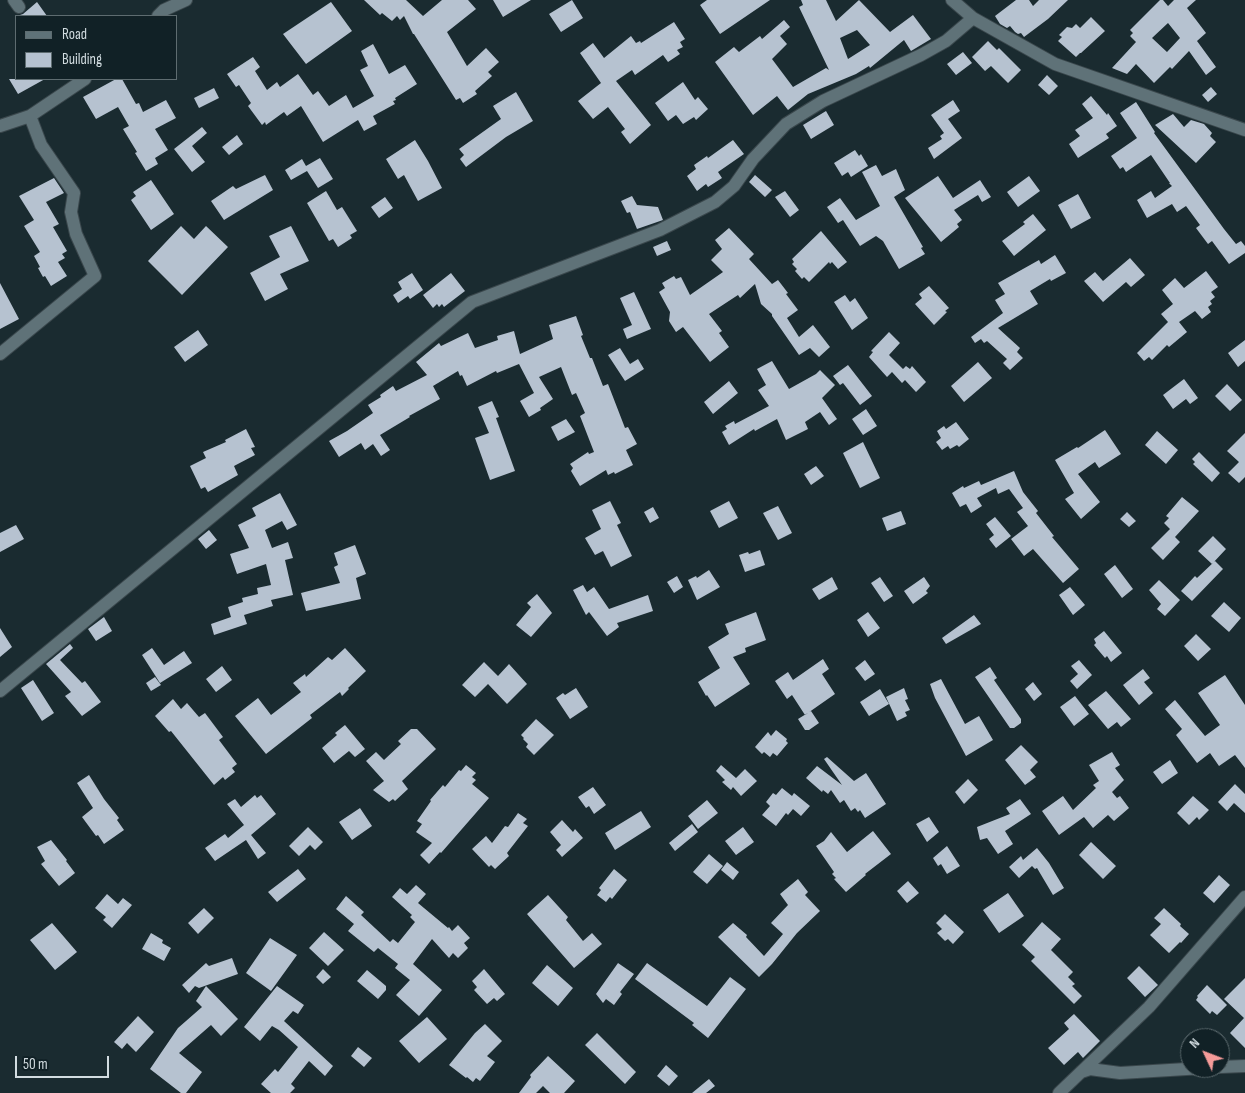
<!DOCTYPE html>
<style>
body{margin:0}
#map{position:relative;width:1245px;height:1093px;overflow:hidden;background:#1a2b30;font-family:"Sofia Sans Condensed",sans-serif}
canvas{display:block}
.legend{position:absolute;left:15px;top:15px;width:162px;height:65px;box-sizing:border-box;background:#112126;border:1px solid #5e6c70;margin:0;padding:6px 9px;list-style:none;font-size:15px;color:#d2dce0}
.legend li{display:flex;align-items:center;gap:10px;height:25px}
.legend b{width:25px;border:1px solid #5e6c70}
.north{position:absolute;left:1180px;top:1028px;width:50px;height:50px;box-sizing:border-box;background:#112126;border:1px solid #5e6c70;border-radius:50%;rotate:313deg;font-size:14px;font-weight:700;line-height:20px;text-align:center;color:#d2dce0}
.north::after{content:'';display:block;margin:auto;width:18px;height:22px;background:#f59b99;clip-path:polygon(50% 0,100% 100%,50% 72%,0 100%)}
.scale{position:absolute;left:15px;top:1056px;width:94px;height:22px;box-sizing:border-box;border:2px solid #d2dce0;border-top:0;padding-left:6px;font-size:15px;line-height:18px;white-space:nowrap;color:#d2dce0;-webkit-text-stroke:4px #112126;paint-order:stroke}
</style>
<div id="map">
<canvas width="1245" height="1093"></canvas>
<ul class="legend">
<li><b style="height:6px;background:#5f7278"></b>Road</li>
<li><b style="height:14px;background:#b6c2d0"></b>Building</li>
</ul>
<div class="north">N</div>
<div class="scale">50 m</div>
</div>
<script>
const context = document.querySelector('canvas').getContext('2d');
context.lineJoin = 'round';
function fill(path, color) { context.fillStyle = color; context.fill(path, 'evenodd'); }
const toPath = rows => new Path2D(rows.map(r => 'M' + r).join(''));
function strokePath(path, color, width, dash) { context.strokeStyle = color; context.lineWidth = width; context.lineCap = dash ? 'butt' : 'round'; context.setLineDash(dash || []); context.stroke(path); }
fill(toPath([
 [364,0,406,0,423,16,442,0,468,0,476,9,447,32,467,66,486,48,499,62,488,72,492,76,475,91,477,94,463,103,460,98,456,100,414,34,413,34,404,16,400,20,397,16,392,21,382,13,380,15],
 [493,0,531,0,503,17],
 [572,0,583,18,561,32,549,14],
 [707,0,770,0,720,34,700,5],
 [801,0,826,0,836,21,859,0,890,32,913,15,931,39,911,51,904,40,870,68,869,66,856,74,808,94,788,110,777,96,753,115,715,62,734,47,739,52,760,36,762,39,784,20,790,27,780,36,787,44,772,59,793,87,826,68,829,70,799,7,803,5],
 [857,30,870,45,848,59,840,38],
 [1016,0,1029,0,1033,6,1039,0,1068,0,1048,19,1024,37,1021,33,1018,34,1015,32,1010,26,1007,28,1000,24,995,16],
 [1160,0,1163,0,1168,6,1174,0,1196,0,1187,8,1206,33,1197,41,1216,67,1206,75,1189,51,1172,69,1170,67,1154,83,1136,64,1127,74,1112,68,1136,42,1130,36,1133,33,1130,30],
 [1168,23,1180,38,1167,52,1152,38],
 [37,2,47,16,17,16,23,14],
 [331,2,352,31,306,64,283,34],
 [1091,17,1105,31,1081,53,1080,53,1076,57,1058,41,1062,37,1059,35,1067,27,1072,28,1076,24,1080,28],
 [674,22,685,39,680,42,683,47,677,50,680,54,668,62,663,55,635,75,632,70,616,81,651,125,630,144,621,132,625,129,608,107,593,119,578,101,601,83,580,53,593,43,604,58,631,36,636,43,640,41,641,43],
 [988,41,997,50,999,48,1021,70,1008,83,991,66,985,71,972,57],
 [373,44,389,74,405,65,417,84,395,98,396,100,393,101,395,104,373,116,377,124,364,131,358,120,323,142,301,106,287,116,284,112,266,125,265,122,262,125,248,106,251,103,239,85,236,87,227,74,253,57,260,67,255,71,267,90,277,82,280,87,298,74,313,95,318,91,329,106,346,95,353,108,374,96,360,70,368,66,361,51],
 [963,52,972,63,956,75,947,64],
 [1047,75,1058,86,1049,95,1038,85],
 [9,79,45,79,18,94],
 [116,79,122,79,136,104,139,103,143,112,166,100,176,118,155,129,168,150,155,158,158,164,146,171,135,153,137,152,123,129,129,126,118,107,96,119,83,97],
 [683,82,695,100,698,97,708,109,696,120,694,117,683,124,676,115,668,121,655,103],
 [1211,87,1217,94,1208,102,1202,95],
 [214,88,219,98,199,108,194,98],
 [516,92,533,121,506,137,466,167,460,159,464,155,459,149,501,119,493,106],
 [1091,96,1107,115,1108,113,1117,126,1106,134,1109,138,1078,158,1069,144,1080,136,1075,130,1093,118,1082,104],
 [953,100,960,111,948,119,962,138,934,159,928,148,942,139,940,136,944,133,931,115],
 [1136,102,1155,132,1154,133,1224,229,1236,244,1241,241,1245,246,1245,253,1229,264,1212,241,1208,244,1196,228,1200,225,1186,206,1177,212,1172,204,1147,218,1137,200,1151,191,1155,198,1172,186,1169,183,1170,183,1151,155,1126,172,1123,167,1120,169,1111,156,1137,138,1120,113],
 [826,111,834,125,811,139,803,125],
 [1173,114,1184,127,1191,120,1204,124,1212,133,1210,136,1216,142,1196,163,1155,125],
 [202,127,207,133,192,146,205,162,192,172,174,149],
 [237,135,243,144,229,155,222,147],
 [415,140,428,161,442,188,418,201,404,175,398,179,386,159],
 [733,140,744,154,718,172,722,178,708,187,706,184,697,191,687,176,696,169,694,165,707,156,708,158],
 [855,150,859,156,861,154,868,166,851,177,848,172,842,176,834,163],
 [320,158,333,179,318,188,307,171,291,180,285,170,302,159,306,166],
 [876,165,882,176,896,169,905,190,894,197,923,247,921,248,925,254,899,269,883,241,876,236,860,246,843,220,838,223,827,207,840,198,856,220,880,206,862,172],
 [265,175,273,190,224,220,211,201,233,186,236,189],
 [755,175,772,190,765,197,749,182],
 [938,176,953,198,980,180,991,197,982,202,978,195,954,210,962,220,957,224,959,227,941,242,905,198],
 [1029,176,1040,191,1018,207,1007,192],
 [54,178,64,193,46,202,59,224,53,227,67,251,62,254,65,258,58,262,67,276,51,286,45,276,43,277,38,268,40,267,34,256,40,252,24,226,34,220,19,196],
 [151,180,174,214,151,230,131,200,136,196,133,192],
 [326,191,337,210,342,207,357,231,350,235,352,238,338,247,333,239,329,241,307,203],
 [785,191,799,210,790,217,775,197],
 [1078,194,1091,218,1071,229,1058,205],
 [632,196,637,205,658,207,663,220,637,229,630,212,627,213,621,201],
 [385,197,393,208,379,218,371,207],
 [1033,214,1046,230,1014,256,1002,241,1025,224,1023,222],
 [181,226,194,239,206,226,228,247,182,295,148,261],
 [291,226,309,261,280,274,288,289,265,301,250,273,280,257,269,236],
 [729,228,754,254,749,259,772,284,778,280,788,293,786,294,798,310,787,318,799,337,813,325,830,347,819,357,810,348,799,355,772,316,772,314,761,304,755,284,740,298,738,295,709,314,722,331,719,333,729,347,710,362,683,327,676,332,669,321,670,312,659,292,665,288,662,283,674,276,676,279,681,277,690,295,723,272,711,260,722,249,715,240],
 [821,231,847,262,838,269,832,262,830,264,829,262,809,282,804,277,802,279,795,271,797,269,792,264,794,262,792,259],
 [667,241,671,250,657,256,653,247],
 [1055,255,1066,273,1051,281,1050,279,1030,291,1038,304,998,328,1020,348,1017,352,1023,358,1010,370,1003,363,1007,359,987,341,984,343,981,339,975,343,971,337,1003,313,995,300,1005,294,998,283,1039,260,1041,264],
 [1130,258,1145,275,1131,287,1126,282,1103,302,1084,281,1095,272,1103,281],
 [1206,271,1218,287,1211,292,1215,297,1210,301,1212,304,1208,307,1211,312,1202,319,1195,311,1179,322,1187,332,1169,347,1167,345,1152,360,1149,357,1144,361,1137,353,1168,322,1161,314,1173,304,1162,290,1175,278,1184,288],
 [412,273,423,290,410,299,408,296,398,303,393,295,402,289,398,282],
 [451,273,465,291,444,307,442,304,439,307,437,304,433,308,423,295],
 [0,283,19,319,0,329],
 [929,286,949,308,945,311,947,312,934,325,915,304,922,298,919,294],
 [634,292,651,329,627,339,623,329,632,325,620,298],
 [845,295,850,302,855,298,868,318,852,330,834,302],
 [576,316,583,335,581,336,590,358,592,358,603,386,608,384,625,428,628,427,637,444,626,450,633,465,615,474,614,472,608,475,606,470,580,486,571,471,573,468,570,464,588,452,589,454,594,452,580,416,585,413,576,393,572,395,561,367,539,377,553,399,540,408,541,410,529,417,520,401,534,393,519,364,497,373,496,371,467,386,462,375,460,376,458,371,433,386,440,399,409,416,410,417,380,435,390,450,381,456,373,444,365,450,361,443,339,457,329,441,347,431,373,413,368,405,381,397,380,395,393,386,396,391,427,375,416,362,439,343,441,346,468,333,475,348,498,340,497,336,514,331,520,354,553,339,549,325],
 [198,330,208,345,185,362,174,347],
 [889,332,900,343,889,355,903,369,906,366,910,369,912,366,926,382,916,392,905,380,902,383,892,372,887,377,869,357,873,352,871,351],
 [1245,340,1245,361,1238,367,1228,353],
 [620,348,630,364,638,359,644,369,625,381,608,355],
 [772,361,789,389,816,374,820,370,835,385,822,398,837,419,829,425,820,412,805,422,808,429,786,440,777,419,755,431,754,429,729,445,722,432,727,429,725,426,734,421,735,424,769,406,758,390,766,385,757,369],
 [978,362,992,378,964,402,951,386],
 [848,365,872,396,860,405,843,383,840,385,833,376],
 [1184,379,1198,398,1190,404,1186,399,1173,409,1163,395],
 [729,381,738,393,713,414,704,402],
 [1227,384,1242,400,1230,411,1215,396],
 [492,401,499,417,496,418,515,471,490,480,475,438,489,433,478,407],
 [866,409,877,426,863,435,852,419],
 [566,419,575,432,558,441,551,427],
 [956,422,969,439,959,447,957,445,950,449,948,446,942,450,936,442,941,438,937,431,944,426,946,429],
 [246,429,255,447,251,448,255,455,234,466,238,475,208,492,205,487,201,489,190,466,206,458,203,452,226,442,225,440],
 [1105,430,1121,454,1099,468,1095,462,1078,474,1100,502,1081,519,1065,499,1074,493,1055,460,1077,447,1078,448],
 [1157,431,1178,450,1166,464,1145,445],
 [1245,433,1245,477,1239,483,1228,473,1239,462,1227,451],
 [863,442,880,478,860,488,843,453],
 [1199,452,1220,473,1212,482,1193,464,1195,462,1192,459],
 [816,466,824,476,811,485,804,474],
 [1014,471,1023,492,1038,511,1036,513,1054,536,1052,537,1079,569,1063,583,1033,549,1024,556,1011,539,1028,526,1017,512,1023,508,1009,489,998,494,996,488,977,498,982,506,971,513,966,504,960,507,952,493,963,486,964,488,979,481,981,485],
 [280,493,297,525,287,530,282,521,265,530,272,548,288,542,293,558,285,560,293,595,271,600,273,606,244,615,247,624,214,635,211,624,231,617,228,607,243,602,242,598,258,594,257,588,271,585,266,564,237,574,230,554,249,548,238,525,256,516,252,508],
 [1182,497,1199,511,1175,537,1180,542,1163,560,1151,548,1170,529,1164,523,1169,518,1166,516],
 [610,501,621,523,617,525,632,556,611,567,603,551,595,555,585,538,601,529,592,510],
 [729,501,738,518,719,528,710,511],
 [778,506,792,533,778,540,763,513],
 [653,507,659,518,650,523,644,512],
 [901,511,906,524,887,531,882,518],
 [1127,512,1136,521,1129,527,1120,519],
 [995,517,1011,536,996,548,989,539,994,535,986,524],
 [16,525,24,539,0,552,0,533],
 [209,530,217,540,206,549,198,539],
 [1213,536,1226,549,1212,564,1198,551],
 [355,545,366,574,356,578,361,599,306,611,301,593,340,583,334,567,338,565,334,553],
 [760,550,765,565,745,572,739,555,748,552,749,554],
 [1215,561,1223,569,1192,601,1181,591,1195,576,1197,578],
 [1115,565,1133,589,1122,598,1104,574],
 [709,570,720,587,697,600,688,580,696,576,697,578],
 [677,576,683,587,674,593,667,582],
 [832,577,838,589,819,600,812,589],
 [880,577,893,596,884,602,871,583],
 [924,577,930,586,926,591,928,593,913,604,904,591],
 [1159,580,1180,600,1165,616,1157,609,1161,604,1149,590],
 [583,585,587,592,594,587,609,609,648,595,653,611,617,623,619,627,607,636,589,612,586,615,573,590],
 [1070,587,1085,605,1073,615,1059,595],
 [537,594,552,613,531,637,516,625,531,607,527,603],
 [1224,602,1241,618,1229,632,1211,616],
 [756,612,766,640,745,648,746,652,733,657,750,684,715,707,707,695,706,696,698,682,720,668,708,647,729,634,725,624],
 [868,612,880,628,868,637,857,620],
 [974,615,981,624,946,644,942,638],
 [104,617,112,631,96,641,88,629],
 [0,628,12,647,0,657],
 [1104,631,1122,653,1111,662,1107,656,1105,658,1094,645,1096,643,1094,639],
 [1196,634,1211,649,1198,661,1184,646],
 [70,644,73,648,60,660,82,683,85,681,101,702,82,716,65,696,71,692,46,664],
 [152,648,164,665,184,651,192,663,160,683,142,655],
 [345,648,366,671,348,688,349,689,342,696,340,692,310,715,312,718,266,754,235,716,258,698,271,715,301,692,293,683,305,674,306,677,328,657,332,660],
 [823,659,829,669,822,674,835,694,805,715,792,695,787,699,775,681,788,672,793,680],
 [865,660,875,674,865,681,855,668],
 [1079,660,1092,675,1077,689,1070,681,1078,674,1071,666],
 [484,662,498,676,509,664,527,684,507,704,488,684,475,697,462,685],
 [222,666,232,680,216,692,206,679],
 [990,667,997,678,994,680,1021,719,1021,723,1014,728,1010,728,975,677],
 [1143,669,1150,678,1144,682,1153,693,1139,705,1123,685],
 [1225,675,1245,705,1245,768,1235,755,1219,766,1210,753,1197,763,1176,735,1182,729,1165,709,1175,700,1205,736,1220,725,1198,693],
 [155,677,161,685,151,691,146,683],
 [941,679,965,724,979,716,993,740,966,756,935,698,930,684],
 [33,680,54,713,42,721,21,688],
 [1033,682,1042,694,1034,701,1025,689],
 [576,688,588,707,570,719,556,698,563,693,565,695],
 [904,688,908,699,905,700,910,710,905,712,907,716,897,721,886,697],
 [880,689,889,704,869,716,860,702],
 [1106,691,1131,719,1121,727,1117,722,1108,729,1088,705],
 [1075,696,1089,714,1074,726,1060,707],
 [173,699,181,709,187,703,199,717,205,713,223,737,219,740,237,764,232,768,235,772,225,780,223,777,214,785,171,731,169,732,155,716],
 [811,711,819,723,809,730,805,730,798,719],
 [536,719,554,735,534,755,526,747,528,744,523,739,524,738,521,735],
 [345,725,365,749,355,757,349,751,334,763,322,748,337,735,335,733],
 [411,729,417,729,436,749,402,781,408,789,395,801,393,799,389,802,373,790,384,781,366,761,376,752,384,760,401,744,398,741],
 [776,730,787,739,786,741,788,743,777,756,773,753,770,757,764,752,762,754,755,747,768,732,771,736],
 [1021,745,1038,762,1030,770,1036,777,1025,785,1005,760],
 [1112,752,1120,765,1115,768,1124,780,1112,792,1117,798,1120,796,1129,808,1114,821,1108,815,1093,828,1084,817,1059,835,1042,811,1063,796,1073,810,1096,788,1093,785,1099,781,1089,765],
 [827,757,854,781,866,773,886,804,865,818,860,810,858,812,855,808,851,811,844,800,840,803,831,790,828,794,823,790,822,792,806,778,817,766,842,785,824,759],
 [1170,760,1178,773,1162,784,1153,772],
 [466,765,476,773,472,777,476,780,472,784,489,798,441,853,440,852,429,864,420,855,432,843,416,832,422,824,417,821,431,801,430,800,443,785,445,787,459,770,461,771],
 [721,765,736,778,745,769,757,781,741,796,733,787,731,790,722,782,725,780,716,771],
 [89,775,104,799,119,818,117,820,124,830,104,844,98,835,96,836,82,817,93,808,77,783],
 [968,779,978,790,964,804,955,792],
 [1235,784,1245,794,1245,813,1234,803,1227,811,1218,802],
 [593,787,606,805,594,814,589,806,586,808,578,797],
 [782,788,792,796,794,793,810,806,801,816,793,809,788,815,786,813,776,826,762,815,770,806,766,802,773,793,776,795],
 [255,795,257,798,261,795,276,814,251,835,266,853,258,859,246,840,215,861,205,848,225,834,228,838,244,825,227,804,235,799,241,807],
 [1193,796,1209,810,1199,820,1197,817,1189,825,1177,813],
 [1020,799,1031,814,1005,831,1013,844,998,854,987,838,980,840,977,827,1010,814,1006,808],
 [707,800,718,813,698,829,688,816],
 [360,808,372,826,352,840,339,822],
 [641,811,651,827,615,850,605,833],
 [518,813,527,819,523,823,528,826,507,853,509,856,495,869,491,865,489,867,472,849,486,836,492,843,505,826,508,827],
 [929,817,939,832,927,842,916,824],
 [562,820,573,832,575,829,583,838,562,857,556,850,561,845,550,832],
 [692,824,698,832,675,851,669,843],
 [308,827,323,842,315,850,310,845,299,856,289,846],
 [743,827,754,842,736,855,725,841],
 [873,831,891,854,865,874,866,875,846,892,834,879,836,878,832,874,834,872,816,846,824,841,831,832,847,852],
 [51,840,67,860,66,861,75,873,59,886,41,864,45,861,37,847],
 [1091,842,1116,866,1103,879,1079,855],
 [947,846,960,866,947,874,941,864,938,866,933,858],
 [1037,848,1049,863,1064,888,1053,895,1037,868,1035,869,1032,866,1019,878,1009,867,1021,856,1023,860],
 [709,854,723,866,707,884,693,872],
 [727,862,739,872,733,880,721,870],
 [298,869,306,879,277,902,268,892],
 [614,869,627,880,612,899,610,897,606,902,597,895,601,890,599,888],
 [1219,875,1230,885,1214,903,1203,893],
 [798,879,808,892,805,895,820,911,797,933,772,964,759,977,718,937,733,923,747,935,746,937,764,956,783,934,771,923,788,905,780,894],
 [908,881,919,893,907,903,897,891],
 [416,885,426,894,418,903,448,928,449,927,452,931,458,925,470,938,464,943,468,948,458,958,453,953,449,958,432,939,413,964,442,990,419,1016,396,995,410,980,395,968,398,964,378,948,374,952,348,931,354,924,336,909,346,896,364,912,361,915,390,942,393,939,398,943,415,922,410,917,412,915,392,897,400,888,407,894],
 [1008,893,1024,916,999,933,983,910],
 [107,894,118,904,123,898,132,905,112,928,103,920,106,917,95,908],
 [548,895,568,917,566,920,583,941,592,933,602,944,574,968,527,914],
 [204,908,214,918,198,934,188,923],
 [1164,908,1181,924,1180,926,1189,934,1181,943,1180,942,1169,953,1150,935,1161,924,1154,918],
 [945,914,964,932,953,944,948,939,945,941,937,933,942,929,936,923],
 [1042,922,1061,939,1051,950,1073,972,1068,977,1075,984,1072,986,1082,996,1074,1004,1031,961,1035,957,1022,945],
 [52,923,77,952,55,970,30,940],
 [324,932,344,950,328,966,309,948],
 [151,933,163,940,162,943,171,948,164,961,142,949],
 [270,938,297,955,271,991,246,973],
 [232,958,238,974,199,988,195,986,189,993,182,985,206,963,209,966],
 [618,963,634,974,620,992,622,994,614,1005,606,999,603,1003,596,994],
 [647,963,707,1006,730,977,746,989,708,1038,692,1025,694,1023,635,979],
 [547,965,573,988,558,1006,532,983],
 [1139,966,1158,985,1145,997,1127,978],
 [323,969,331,977,323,984,316,977],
 [484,969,505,994,497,1001,494,998,487,1004,474,990,477,987,472,981],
 [367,970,386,986,386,990,378,999,357,981],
 [1245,978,1245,1048,1230,1033,1244,1018,1224,999],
 [1207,985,1227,1005,1217,1015,1212,1011,1210,1014,1196,1000,1198,997,1197,996],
 [206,986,238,1019,221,1036,211,1025,179,1053,202,1072,186,1093,181,1093,150,1069,178,1028,202,1007,196,1001],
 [277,986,304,1005,298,1014,293,1011,284,1021,333,1066,325,1076,309,1061,291,1084,295,1088,290,1093,271,1093,261,1084,275,1069,278,1072,298,1047,279,1030,272,1026,260,1041,244,1027],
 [1074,1014,1100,1041,1083,1058,1078,1052,1064,1065,1048,1048,1069,1029,1064,1023],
 [138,1016,154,1032,136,1052,127,1043,122,1049,114,1042],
 [427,1017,447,1039,419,1063,399,1041],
 [485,1024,502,1041,487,1056,495,1062,480,1081,476,1078,473,1082,467,1077,466,1078,449,1065,475,1033],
 [597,1033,636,1072,625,1084,585,1045],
 [358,1047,372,1058,364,1067,351,1056],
 [548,1056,575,1081,564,1093,550,1093,543,1086,536,1093,519,1093,531,1077,530,1075],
 [666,1065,678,1076,669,1086,657,1076],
 [709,1079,715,1086,706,1093,692,1093]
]), '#b6c2d0');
const minor = toPath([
 [14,0,19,7],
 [952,0,973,18,1055,64,1245,130],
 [158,16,164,10,186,0],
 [0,126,30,116,85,79],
 [0,354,95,276,76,234,71,212,74,193,41,145,30,116],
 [0,691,472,302,660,230,715,202,734,186,753,159,786,124,823,101,921,55,946,41,973,18],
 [1220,1067,1245,1066],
 [1081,1072,1090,1069,1120,1073,1203,1068],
 [1059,1093,1149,1007,1245,897]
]);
strokePath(minor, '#3a474c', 14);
strokePath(minor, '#5f7278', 12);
</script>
